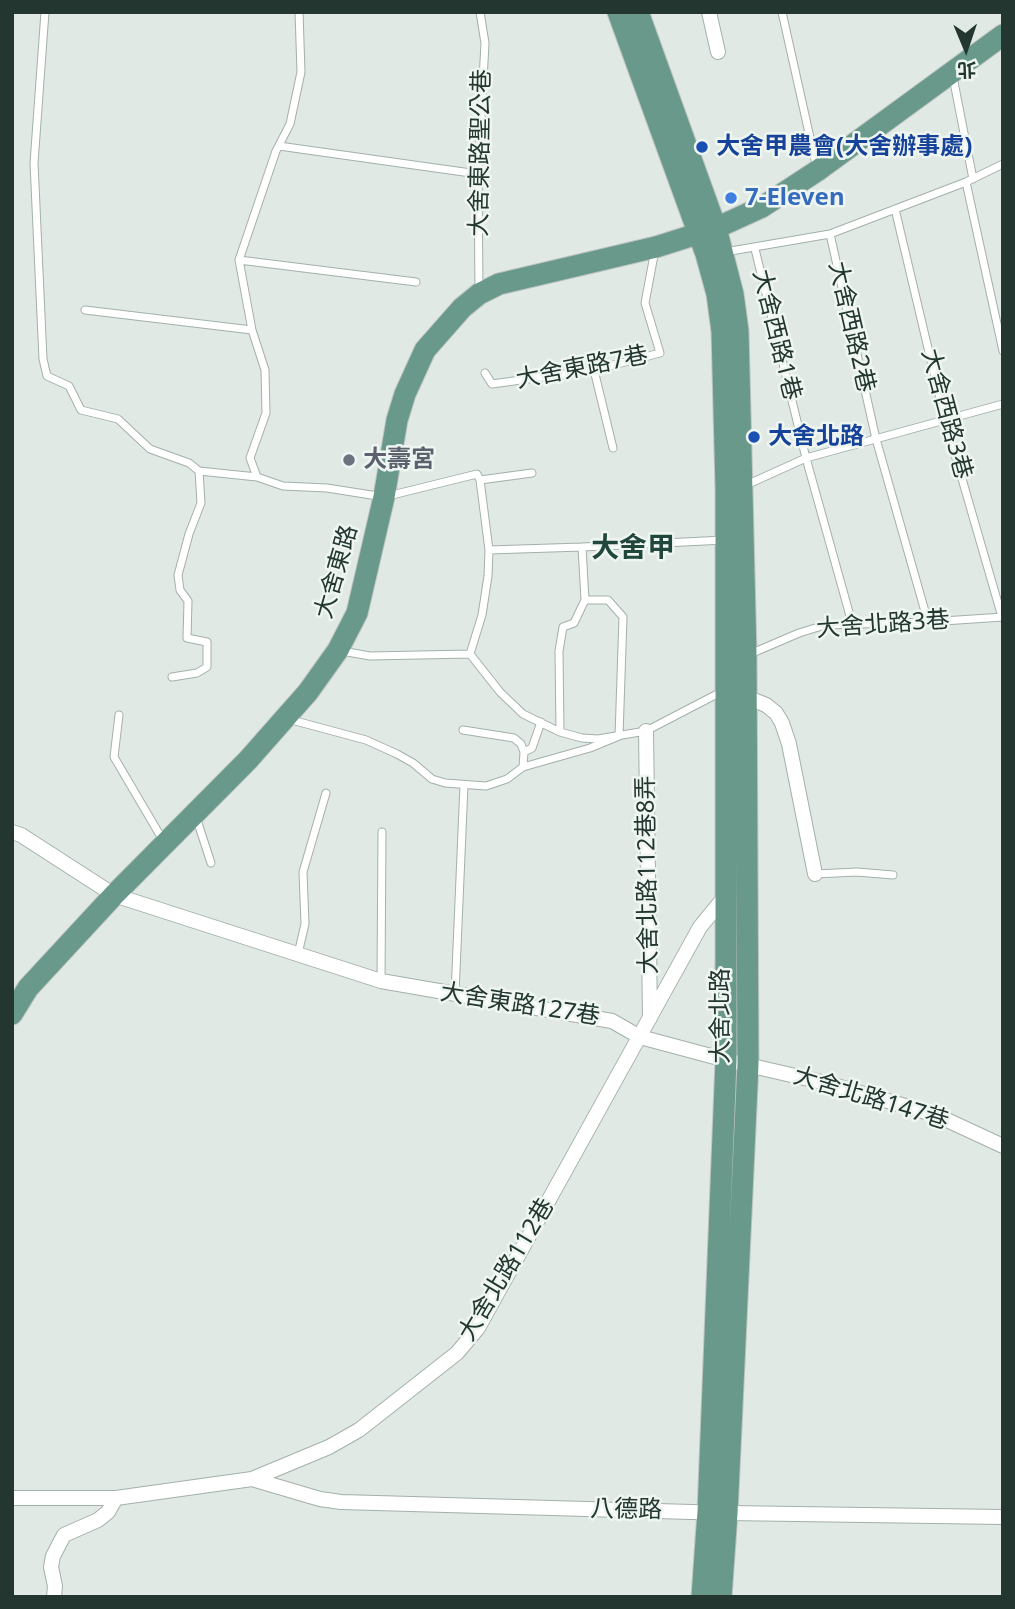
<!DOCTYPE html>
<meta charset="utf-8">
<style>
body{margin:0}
#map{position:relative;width:1015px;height:1609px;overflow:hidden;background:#e0e9e4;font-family:"Noto Sans","Noto Sans TC",sans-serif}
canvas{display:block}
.frame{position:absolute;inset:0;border:14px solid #233730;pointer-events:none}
.north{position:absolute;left:931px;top:14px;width:70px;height:70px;-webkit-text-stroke:5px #eff6f2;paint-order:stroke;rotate:178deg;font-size:19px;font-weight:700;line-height:28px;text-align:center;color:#233730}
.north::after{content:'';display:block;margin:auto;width:24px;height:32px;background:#233730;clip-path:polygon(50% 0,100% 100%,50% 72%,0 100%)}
</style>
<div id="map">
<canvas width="1015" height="1609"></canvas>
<div class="frame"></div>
<div class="north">北</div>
</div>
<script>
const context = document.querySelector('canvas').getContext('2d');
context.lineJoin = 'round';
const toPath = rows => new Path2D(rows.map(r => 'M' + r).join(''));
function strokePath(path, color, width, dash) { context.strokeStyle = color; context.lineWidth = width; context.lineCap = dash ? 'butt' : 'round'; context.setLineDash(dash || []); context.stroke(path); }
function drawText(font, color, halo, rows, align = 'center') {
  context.font = font + ' "Noto Sans","Noto Sans TC",sans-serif'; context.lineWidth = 5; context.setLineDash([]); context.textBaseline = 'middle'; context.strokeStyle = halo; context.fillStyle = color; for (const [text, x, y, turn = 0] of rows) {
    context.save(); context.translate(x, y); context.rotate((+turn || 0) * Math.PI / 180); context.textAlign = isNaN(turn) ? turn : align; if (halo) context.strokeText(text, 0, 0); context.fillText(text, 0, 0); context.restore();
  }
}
const lane = toPath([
 [45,12,34,163,43,359,47,376,69,386,81,410,118,419,150,449,189,463,199,471],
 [782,12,817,169],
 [953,77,973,179],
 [279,146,478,174],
 [966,182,1003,351],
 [895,209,945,420,1002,617],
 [830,234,876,439,928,622],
 [755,249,806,458,852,623],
 [725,252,830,234,966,182,1003,164],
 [239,260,416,282],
 [479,291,478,174,485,43,480,12],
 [85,310,252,330],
 [594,370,613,448],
 [485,373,492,384,594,370,660,353,645,303,655,250],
 [199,471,257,477,283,486,327,488,384,497,477,474,480,480,532,473],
 [257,477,250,458,266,413,265,370,252,330,239,260,276,151,290,124,301,72,299,12],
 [744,486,806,458,1003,404],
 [489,550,582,547],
 [342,651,370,656,470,654],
 [470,654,500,692,523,714,560,732,582,738,598,739,646,731,723,691],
 [470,654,482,615,488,576,489,550,480,480],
 [750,654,799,633,825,625,928,622,1003,617],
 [172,677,197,673,207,667,207,642,187,638,188,601,180,590,178,575,189,534,201,503,199,471],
 [119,715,114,757,164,842],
 [288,719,366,740,397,754,413,763,432,779,445,783,486,786,507,779,523,767,590,748,619,736,623,617,608,600,585,600],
 [463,730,514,738,521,744,524,752,523,767],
 [560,732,559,651,563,627,574,623,585,600,582,547,725,540],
 [524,752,532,748,541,722],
 [196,817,211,863],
 [815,874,857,872,893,875],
 [298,954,305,924,303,872,326,793],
 [381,980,382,832],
 [455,994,464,785]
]);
const street = toPath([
 [709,12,718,52],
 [739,694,766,705,776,713,782,723,789,744,815,874],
 [646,731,650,1018],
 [12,832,21,835,114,895,381,981,612,1021,640,1037,726,1060,826,1083,936,1115,1003,1146],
 [252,1479,320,1499,341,1502,727,1513,1003,1517],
 [12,1498,116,1498,252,1479,329,1447,359,1430,457,1353,478,1328,700,927,727,894],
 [54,1597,55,1586,51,1567,53,1556,64,1535,98,1520,108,1512,116,1498]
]);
const primary = toPath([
 [618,12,706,254,717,294,722,331,726,488,726,1060,708,1512,702,1597],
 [638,12,716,228,733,294,738,331,746,655,748,1064,727,1513,721,1597],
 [12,1014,28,988,114,895,248,760,308,692,338,650,357,613,384,497,397,420,405,394,425,350,462,308,479,294,499,284,656,247,716,228,762,207,817,171,1003,35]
]);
strokePath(lane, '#a4b0aa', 9);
strokePath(street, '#a4b0aa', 16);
strokePath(primary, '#bdc3c1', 23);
strokePath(lane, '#fff', 7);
strokePath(street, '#fff', 14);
strokePath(primary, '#69998b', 21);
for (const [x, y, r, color] of [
 [702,147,7,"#1a4fb4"],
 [731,198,7,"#3f7fe0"],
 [754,437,7,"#1a4fb4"],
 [349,460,7,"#6b7280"]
]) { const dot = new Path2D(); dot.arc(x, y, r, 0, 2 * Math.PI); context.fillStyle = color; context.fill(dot); strokePath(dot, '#eff6f2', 2.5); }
drawText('bold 24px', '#164399', '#eff6f2', [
 ["大舍甲農會(大舍辦事處)",716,147],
 ["大舍北路",768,437]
], 'left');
drawText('24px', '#233730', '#eff6f2', [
 ["大舍東路聖公巷",481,153,-89],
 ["大舍西路2巷",851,327,77],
 ["大舍西路1巷",776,335,76],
 ["大舍東路7巷",582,368,-11],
 ["大舍西路3巷",946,414,75],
 ["大舍東路",337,572,-74],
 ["大舍北路3巷",883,625,-4],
 ["大舍北路112巷8弄",648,875,-91],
 ["大舍東路127巷",520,1005,9],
 ["大舍北路",721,1016,-90],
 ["大舍北路147巷",871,1099,17],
 ["大舍北路112巷",507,1270,-59],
 ["八德路",626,1510,1]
]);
drawText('bold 24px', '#366cbe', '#eff6f2', [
 ["7-Eleven",745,198]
], 'left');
drawText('bold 24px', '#5b616d', '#eff6f2', [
 ["大壽宮",363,460]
], 'left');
drawText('bold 28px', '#21463c', '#eff6f2', [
 ["大舍甲",633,549]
]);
</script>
